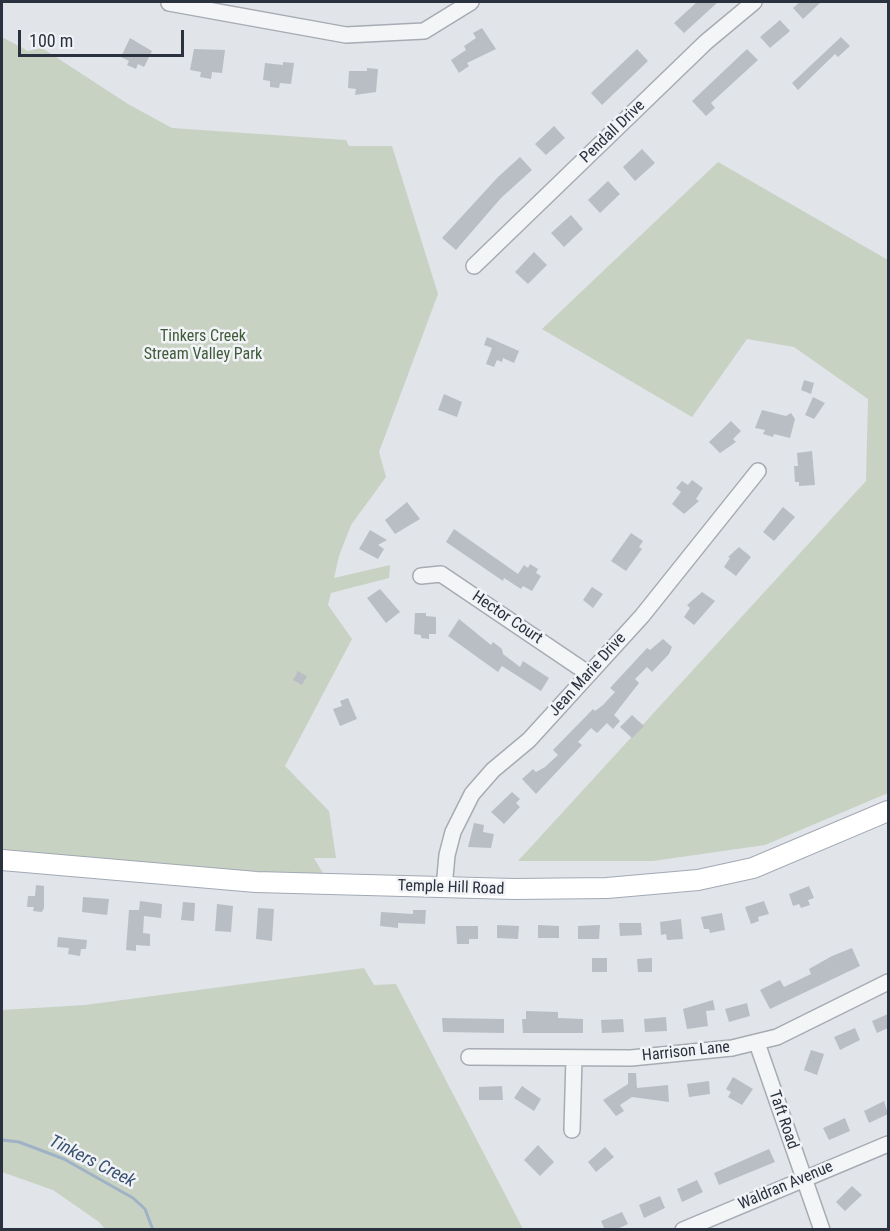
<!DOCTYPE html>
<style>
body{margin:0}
#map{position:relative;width:890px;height:1231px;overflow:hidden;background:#e1e4e9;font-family:"Roboto Condensed",sans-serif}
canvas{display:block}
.frame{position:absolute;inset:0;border:3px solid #2b323f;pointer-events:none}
.scale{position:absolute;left:18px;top:30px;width:166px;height:27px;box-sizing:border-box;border:3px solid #2b323f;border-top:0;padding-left:8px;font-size:18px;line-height:21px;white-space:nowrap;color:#2b323f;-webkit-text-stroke:4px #f1f3f6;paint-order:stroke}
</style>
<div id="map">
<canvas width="890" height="1231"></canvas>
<div class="frame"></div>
<div class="scale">100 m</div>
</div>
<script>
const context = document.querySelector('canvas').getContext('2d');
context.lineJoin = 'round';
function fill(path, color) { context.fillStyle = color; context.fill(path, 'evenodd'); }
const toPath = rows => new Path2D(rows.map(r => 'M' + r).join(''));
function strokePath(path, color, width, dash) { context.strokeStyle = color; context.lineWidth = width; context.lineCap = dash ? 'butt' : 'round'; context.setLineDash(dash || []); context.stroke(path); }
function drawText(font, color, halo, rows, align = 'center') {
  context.font = font + ' "Roboto Condensed",sans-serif'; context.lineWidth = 5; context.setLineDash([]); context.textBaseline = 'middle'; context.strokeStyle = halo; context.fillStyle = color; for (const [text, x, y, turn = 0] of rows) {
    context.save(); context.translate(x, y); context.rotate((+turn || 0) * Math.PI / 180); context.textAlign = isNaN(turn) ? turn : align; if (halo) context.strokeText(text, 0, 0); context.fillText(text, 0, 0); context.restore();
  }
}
fill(toPath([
 [2,37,28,51,42,48,128,104,172,128,346,140,349,146,392,146,438,294,379,452,386,477,351,525,339,556,334,578,390,565,389,578,331,593,328,605,352,639,285,766,329,811,336,858,314,858,324,875,270,877,2,858],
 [718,162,888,260,888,793,765,845,653,861,518,861,866,481,868,399,794,347,747,339,692,417,542,329],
 [364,968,374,985,396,984,523,1229,105,1229,99,1222,53,1190,2,1172,2,1010,85,1005]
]), '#c7d2c3');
strokePath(toPath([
 [2,1140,19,1142,64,1159,133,1198,145,1209,153,1230]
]), '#9fb2c6', 3);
fill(toPath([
 [697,2,718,2,684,33,674,23],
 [800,2,821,2,803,19,793,8],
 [780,20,790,31,770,48,760,37],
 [482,28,496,49,467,63,469,66,459,73,451,60,466,50,464,46,476,38,473,33],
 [841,37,850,46,838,57,835,54,798,90,792,83],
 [130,38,152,51,144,67,138,64,136,69,127,65,129,61,121,57],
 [194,49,225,50,222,73,212,72,211,79,200,77,201,72,190,70],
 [637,49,648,61,602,105,591,93],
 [747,49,758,60,711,103,715,108,706,116,692,101],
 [283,62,294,63,291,84,280,83,279,88,270,87,270,81,263,80,265,63,283,65],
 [367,68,378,69,376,92,355,95,356,89,348,88,349,71,367,71],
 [554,126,565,138,546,155,535,144],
 [642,149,655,163,635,181,623,167],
 [520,157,532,170,501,198,456,250,442,238,498,177],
 [608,181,620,194,600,213,588,200],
 [571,215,583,229,564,247,551,233],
 [534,252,547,265,528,284,515,272],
 [487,337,519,351,514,363,503,358,502,362,497,360,494,367,486,364,492,348,484,345],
 [804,380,814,383,811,394,801,390],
 [444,394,462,402,457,417,438,410],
 [813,397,825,403,814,419,805,415],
 [762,410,786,416,791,413,795,419,790,438,774,434,773,437,763,434,765,430,755,428],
 [731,421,741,431,733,439,736,442,720,453,709,442],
 [812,451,815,485,799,486,799,482,795,482,794,466,798,466,797,453],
 [692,480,703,488,696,499,699,501,684,514,672,504,681,492,676,488,682,481,688,485],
 [407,502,420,519,395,534,385,520],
 [783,507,795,517,774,541,763,532],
 [454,529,518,574,524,565,528,568,530,564,538,569,536,573,541,576,532,591,523,586,521,589,504,578,503,581,446,542],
 [370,530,387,540,378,545,384,549,378,559,359,549],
 [631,533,643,541,639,547,642,549,626,571,611,561],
 [739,547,751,557,736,576,724,567,730,558,728,557],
 [592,587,603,594,593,608,583,600],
 [380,589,400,612,386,623,367,598],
 [702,592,715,601,694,625,684,617,690,608,687,605],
 [415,613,426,613,426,616,436,617,436,634,429,634,429,639,421,638,421,635,414,634],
 [459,619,491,645,493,642,502,649,503,654,520,667,523,661,549,678,541,691,502,666,498,672,448,636],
 [663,639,672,647,669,654,652,672,647,667,635,679,639,683,614,715,620,721,613,729,607,723,597,733,591,728,578,742,582,745,536,794,522,779,533,769,536,772,545,767,558,755,553,750,593,709,595,711,603,705,615,692,610,688,647,648,650,650],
 [298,671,307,676,302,685,293,680],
 [348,698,357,719,340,726,333,709,342,706,340,701],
 [632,715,644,726,632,738,620,727],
 [512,792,520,799,516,803,520,807,504,824,491,812],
 [474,823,484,825,483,832,494,834,491,848,468,847],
 [36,885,44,886,44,908,42,912,33,911,34,907,27,907,28,896,35,896],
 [809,886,814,898,808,900,810,905,801,908,799,904,793,906,789,894],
 [83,897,109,899,107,915,82,912],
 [140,901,162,904,161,918,144,916,143,933,150,934,150,946,136,945,136,951,126,950,129,910,139,910],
 [764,901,769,914,758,917,759,921,751,924,745,907],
 [183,902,195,903,194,921,181,920],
 [217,904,233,906,231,932,215,931],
 [258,908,274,909,272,941,256,939],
 [413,910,426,910,425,924,398,923,398,928,380,926,381,912,413,914],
 [722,913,725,930,710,933,709,929,704,929,701,917],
 [681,919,683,939,667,940,666,934,661,935,660,922],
 [619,923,641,923,642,935,620,936],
 [497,925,519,926,518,939,497,938],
 [538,925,559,926,559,938,538,938],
 [600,925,599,939,578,939,578,926],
 [456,926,478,926,478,939,469,939,469,944,457,944],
 [58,937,87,940,86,949,81,949,80,956,68,954,69,948,57,947],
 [852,948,860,966,770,1009,760,990,780,980,784,987,811,974,809,969,832,956],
 [592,958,607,958,607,972,592,972],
 [652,958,652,972,638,972,637,959],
 [713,1000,715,1010,706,1011,708,1026,687,1029,683,1009],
 [747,1003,750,1016,729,1022,725,1009],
 [526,1011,558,1012,558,1018,583,1019,583,1033,523,1033,522,1019,526,1019],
 [888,1014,888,1028,877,1033,872,1021],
 [666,1017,667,1031,645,1032,644,1019],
 [442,1018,504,1019,504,1033,443,1032],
 [623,1019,624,1032,602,1033,601,1020],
 [855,1028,860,1040,840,1050,834,1037],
 [811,1050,824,1054,817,1075,804,1070],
 [628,1073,636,1073,637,1088,668,1085,669,1102,632,1097,620,1105,624,1111,616,1116,603,1100,628,1084],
 [733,1077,753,1089,742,1105,728,1097,731,1092,726,1089],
 [709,1081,710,1094,689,1097,687,1084],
 [502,1086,503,1100,479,1100,479,1087],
 [522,1086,541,1099,534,1111,514,1098],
 [884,1101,888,1114,869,1123,864,1111],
 [845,1118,850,1131,829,1140,823,1128],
 [538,1145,554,1162,540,1176,524,1160],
 [605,1147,614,1157,596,1172,588,1162],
 [769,1149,775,1162,719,1185,714,1173],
 [697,1180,703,1192,682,1202,677,1189],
 [852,1186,862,1195,845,1211,836,1202],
 [660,1196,665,1208,644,1218,639,1205],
 [622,1212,628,1224,615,1230,605,1230,601,1221]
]), '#b9bec5');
const minor = toPath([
 [169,3,346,35,424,31,471,2],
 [474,266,706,42,754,2],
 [421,576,441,574,589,674],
 [444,888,447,855,453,832,472,794,493,770,529,740,642,616,758,471],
 [757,1043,822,1230],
 [469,1057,631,1058,732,1048,777,1037,888,982],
 [572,1130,574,1058],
 [683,1230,888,1144]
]);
const major = toPath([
 [2,860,256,882,514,889,607,888,698,880,753,868,888,811]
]);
strokePath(minor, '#a7abb3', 18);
strokePath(major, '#a2a9b4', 22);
strokePath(minor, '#f4f5f7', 15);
strokePath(major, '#fff', 20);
drawText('16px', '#2b323f', '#f1f3f6', [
 ["Pendall Drive",613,132,-44],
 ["Hector Court",507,618,34],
 ["Jean Marie Drive",588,675,-48],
 ["Temple Hill Road",451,888,2],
 ["Harrison Lane",686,1052,-6],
 ["Taft Road",783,1120,71],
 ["Waldran Avenue",786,1186,-23]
]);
drawText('16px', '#3f5a39', '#f1f3f6', [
 ["Tinkers Creek",203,337],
 ["Stream Valley Park",203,355]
]);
drawText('italic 18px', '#385170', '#f1f3f6', [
 ["Tinkers Creek",92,1162,27]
]);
</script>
